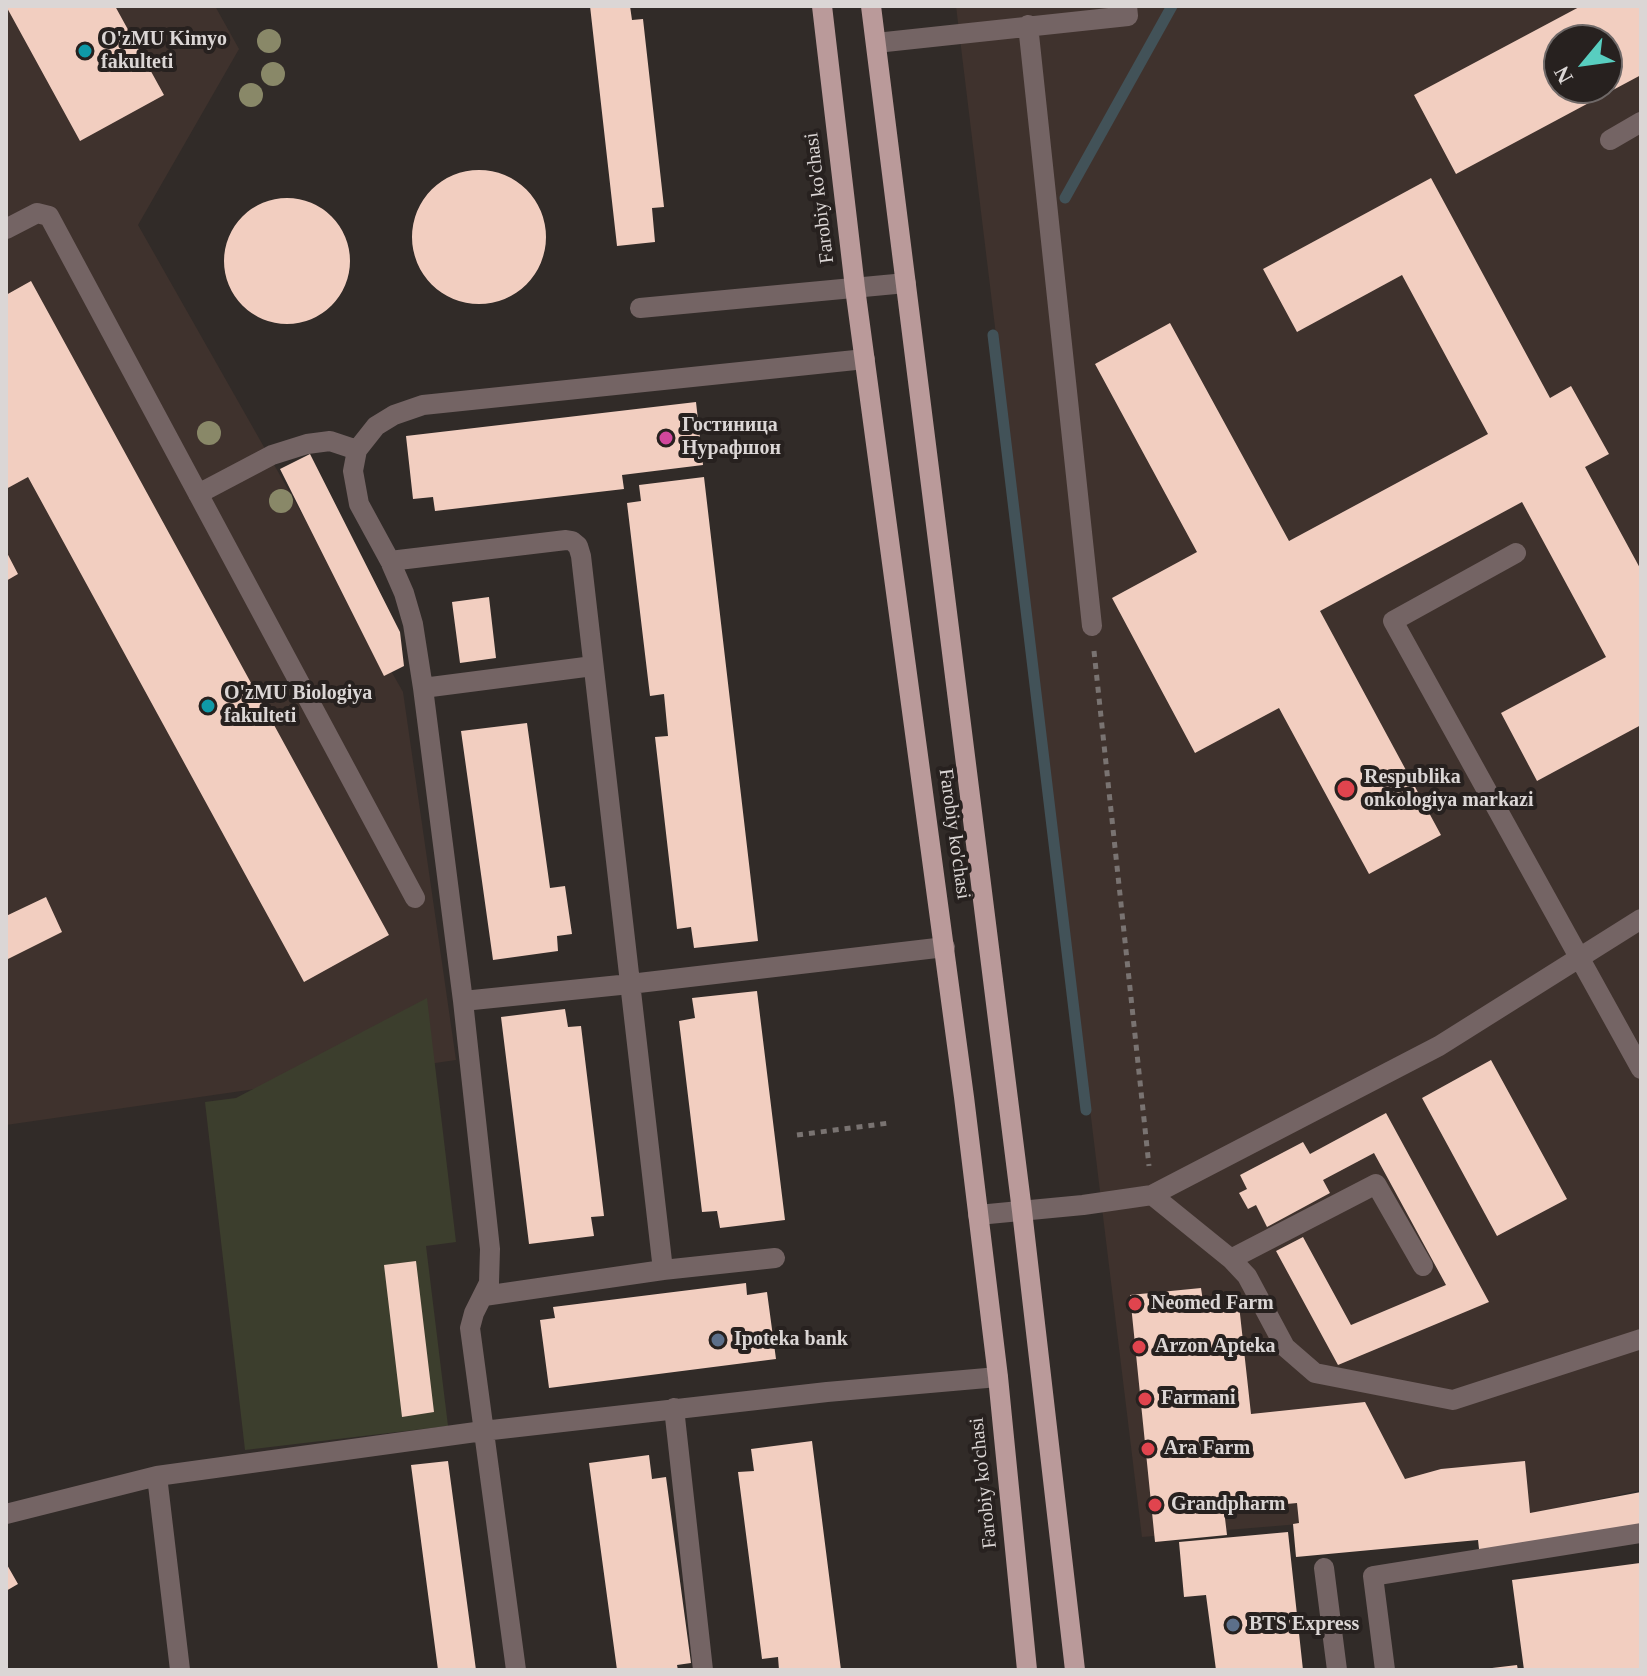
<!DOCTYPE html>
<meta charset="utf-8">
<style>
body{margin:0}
#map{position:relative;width:1647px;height:1676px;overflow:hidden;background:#312b28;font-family:"Times New Roman",serif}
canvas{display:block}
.frame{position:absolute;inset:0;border:8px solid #dbd6d5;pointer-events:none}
.north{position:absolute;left:1543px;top:24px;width:80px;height:80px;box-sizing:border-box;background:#27211f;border:2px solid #6f6968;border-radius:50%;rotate:241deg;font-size:22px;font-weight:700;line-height:32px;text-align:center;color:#dbd6d5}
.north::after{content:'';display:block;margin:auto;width:28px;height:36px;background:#58cec0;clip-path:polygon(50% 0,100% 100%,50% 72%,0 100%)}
</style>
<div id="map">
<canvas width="1647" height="1676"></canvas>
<div class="frame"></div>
<div class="north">N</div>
</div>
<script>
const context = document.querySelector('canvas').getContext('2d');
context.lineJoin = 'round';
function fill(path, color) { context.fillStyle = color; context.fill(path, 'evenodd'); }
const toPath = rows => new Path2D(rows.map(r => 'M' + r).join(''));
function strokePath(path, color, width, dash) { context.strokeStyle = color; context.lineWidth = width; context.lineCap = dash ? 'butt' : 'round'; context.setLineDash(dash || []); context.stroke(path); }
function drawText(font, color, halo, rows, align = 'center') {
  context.font = font + ' "Times New Roman",serif'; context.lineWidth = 8; context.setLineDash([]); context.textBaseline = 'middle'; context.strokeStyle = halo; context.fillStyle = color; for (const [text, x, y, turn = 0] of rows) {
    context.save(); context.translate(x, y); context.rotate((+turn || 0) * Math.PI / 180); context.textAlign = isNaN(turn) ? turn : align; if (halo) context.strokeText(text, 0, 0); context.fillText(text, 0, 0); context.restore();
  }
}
fill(toPath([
 [6,6,215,6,239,49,138,225,403,692,456,1060,6,1125],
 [956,6,1641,6,1641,1490,1483,1524,1300,1524,1142,1537],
 [1559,40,1607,40,1607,88,1559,88]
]), '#3f322d');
fill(toPath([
 [427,998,456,1242,426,1246,448,1426,245,1450,205,1102,236,1098]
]), '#3c3e2d');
strokePath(toPath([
 [1065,198,1172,6],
 [993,335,1086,1110]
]), '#425258', 11);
fill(toPath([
 [6,6,115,6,164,95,80,141],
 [590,6,630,6,632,20,643,19,664,207,652,208,655,242,617,246],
 [1581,6,1641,6,1641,75,1456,174,1414,95],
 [1559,40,1607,40,1607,88,1559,88],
 '412 237a67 67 0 1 1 134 0a67 67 0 1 1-134 0Z',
 [1431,178,1550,398,1571,386,1609,454,1585,467,1641,570,1641,725,1537,781,1501,713,1606,657,1522,502,1320,611,1441,835,1369,874,1279,708,1195,753,1112,598,1197,552,1095,364,1170,323,1289,541,1488,434,1402,275,1297,332,1263,269],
 '224 261a63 63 0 1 1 126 0a63 63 0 1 1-126 0Z',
 [31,281,389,935,304,982,28,477,6,489,6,295],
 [696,402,703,465,622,475,624,489,435,511,433,497,413,499,406,436],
 [310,454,400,632,404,666,384,676,280,469],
 [704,477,758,941,694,948,691,927,677,929,655,737,668,736,664,694,650,696,627,503,641,501,639,485],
 [6,551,18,574,6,581],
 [489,597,496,658,460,663,452,602],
 [527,723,550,888,565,886,572,934,557,936,558,951,493,960,461,731],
 [46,897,62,932,6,960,6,916],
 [757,991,785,1220,720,1228,717,1211,702,1212,679,1021,695,1018,692,998],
 [565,1009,568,1027,581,1026,604,1216,591,1217,594,1236,529,1244,501,1017],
 [1491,1060,1567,1199,1497,1236,1422,1098],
 [1386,1113,1489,1302,1338,1365,1276,1251,1303,1237,1351,1325,1446,1285,1374,1153,1323,1180,1330,1193,1267,1227,1256,1205,1248,1209,1239,1193,1247,1189,1240,1175,1303,1142,1310,1154],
 [416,1261,434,1412,402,1417,384,1265],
 [746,1283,747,1295,767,1292,776,1359,549,1388,540,1320,555,1318,553,1307],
 [1201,1288,1204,1308,1239,1305,1251,1414,1365,1402,1405,1479,1441,1469,1525,1461,1530,1513,1641,1492,1641,1528,1480,1558,1478,1540,1296,1557,1293,1524,1299,1523,1297,1503,1224,1510,1227,1535,1155,1542,1130,1295],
 [812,1441,841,1670,779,1670,778,1657,762,1659,738,1472,754,1471,751,1449],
 [649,1455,652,1479,666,1477,691,1663,677,1665,678,1670,617,1670,589,1463],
 [448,1461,476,1670,438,1670,411,1465],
 [1288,1532,1303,1670,1216,1670,1206,1595,1184,1597,1179,1542],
 [6,1563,18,1584,6,1591],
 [1640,1563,1641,1670,1524,1670,1512,1580],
 [1517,1665,1518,1670,1492,1670,1492,1668]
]), '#f2cec0');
strokePath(toPath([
 [1094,651,1149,1166],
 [797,1135,889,1123]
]), '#797371', 5, [6, 6]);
strokePath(toPath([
 [1028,25,1092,626],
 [876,43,1128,16,1127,6],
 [1610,140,1641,122],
 [6,229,37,213,49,216,415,898],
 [640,308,906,283],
 [198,494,272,455,307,444,330,441,357,450],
 [1516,553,1393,621,1641,1069],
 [390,561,566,540,572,541,578,546,581,556,663,1270],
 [423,688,593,666],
 [463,1001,630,984,945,947],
 [1152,1195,1231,1259,1247,1276,1285,1347,1315,1373,1453,1400,1641,1339],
 [978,1215,1083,1205,1152,1195,1439,1046,1641,919],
 [1231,1259,1376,1184,1423,1266],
 [484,1296,663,1270,775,1258],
 [674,1408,703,1670],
 [157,1476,180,1670],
 [6,1514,157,1476,483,1431,827,1392,998,1377],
 [1324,1568,1337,1670],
 [516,1670,470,1328,474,1313,489,1283,490,1249,463,1001,423,688,413,624,404,593,390,561,359,504,353,471,357,450,376,426,394,415,423,405,865,359],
 [1385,1670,1373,1576,1641,1533]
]), '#746464', 20);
strokePath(toPath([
 [822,6,855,288,964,1097,998,1377,1027,1670],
 [871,6,1022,1211,1075,1670]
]), '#ba9a9a', 20);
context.fillStyle = '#898868';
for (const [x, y] of [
 [269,41],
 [273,74],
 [251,95],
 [209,433],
 [281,501]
]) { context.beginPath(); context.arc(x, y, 12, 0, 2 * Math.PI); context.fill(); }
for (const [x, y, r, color] of [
 [85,51,8,"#0f9aa8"],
 [666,438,8,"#d1479c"],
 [208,706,8,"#0f9aa8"],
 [1346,789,10,"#e0444e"],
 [1135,1304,8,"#e0444e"],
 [718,1340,8,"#5c6f8a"],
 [1139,1347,8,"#e0444e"],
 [1145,1399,8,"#e0444e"],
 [1148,1449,8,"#e0444e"],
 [1155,1505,8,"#e0444e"],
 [1233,1625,8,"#5c6f8a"]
]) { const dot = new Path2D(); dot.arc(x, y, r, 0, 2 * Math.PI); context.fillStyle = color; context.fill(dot); strokePath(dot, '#27211f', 3); }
drawText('bold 20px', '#dbd6d5', '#27211f', [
 ["O'zMU Kimyo",101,40],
 ["fakulteti",101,63],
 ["Гостиница",682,426],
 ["Нурафшон",682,449],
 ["O'zMU Biologiya",224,694],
 ["fakulteti",224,717],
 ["Respublika",1364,778],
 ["onkologiya markazi",1364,801],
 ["Neomed Farm",1151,1304],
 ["Ipoteka bank",734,1340],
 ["Arzon Apteka",1155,1347],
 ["Farmani",1161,1399],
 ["Ara Farm",1164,1449],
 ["Grandpharm",1171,1505],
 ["BTS Express",1249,1625]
], 'left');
drawText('20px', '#dbd6d5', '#27211f', [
 ["Farobiy ko'chasi",820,198,-97],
 ["Farobiy ko'chasi",954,834,82],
 ["Farobiy ko'chasi",984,1483,-96]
]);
</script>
